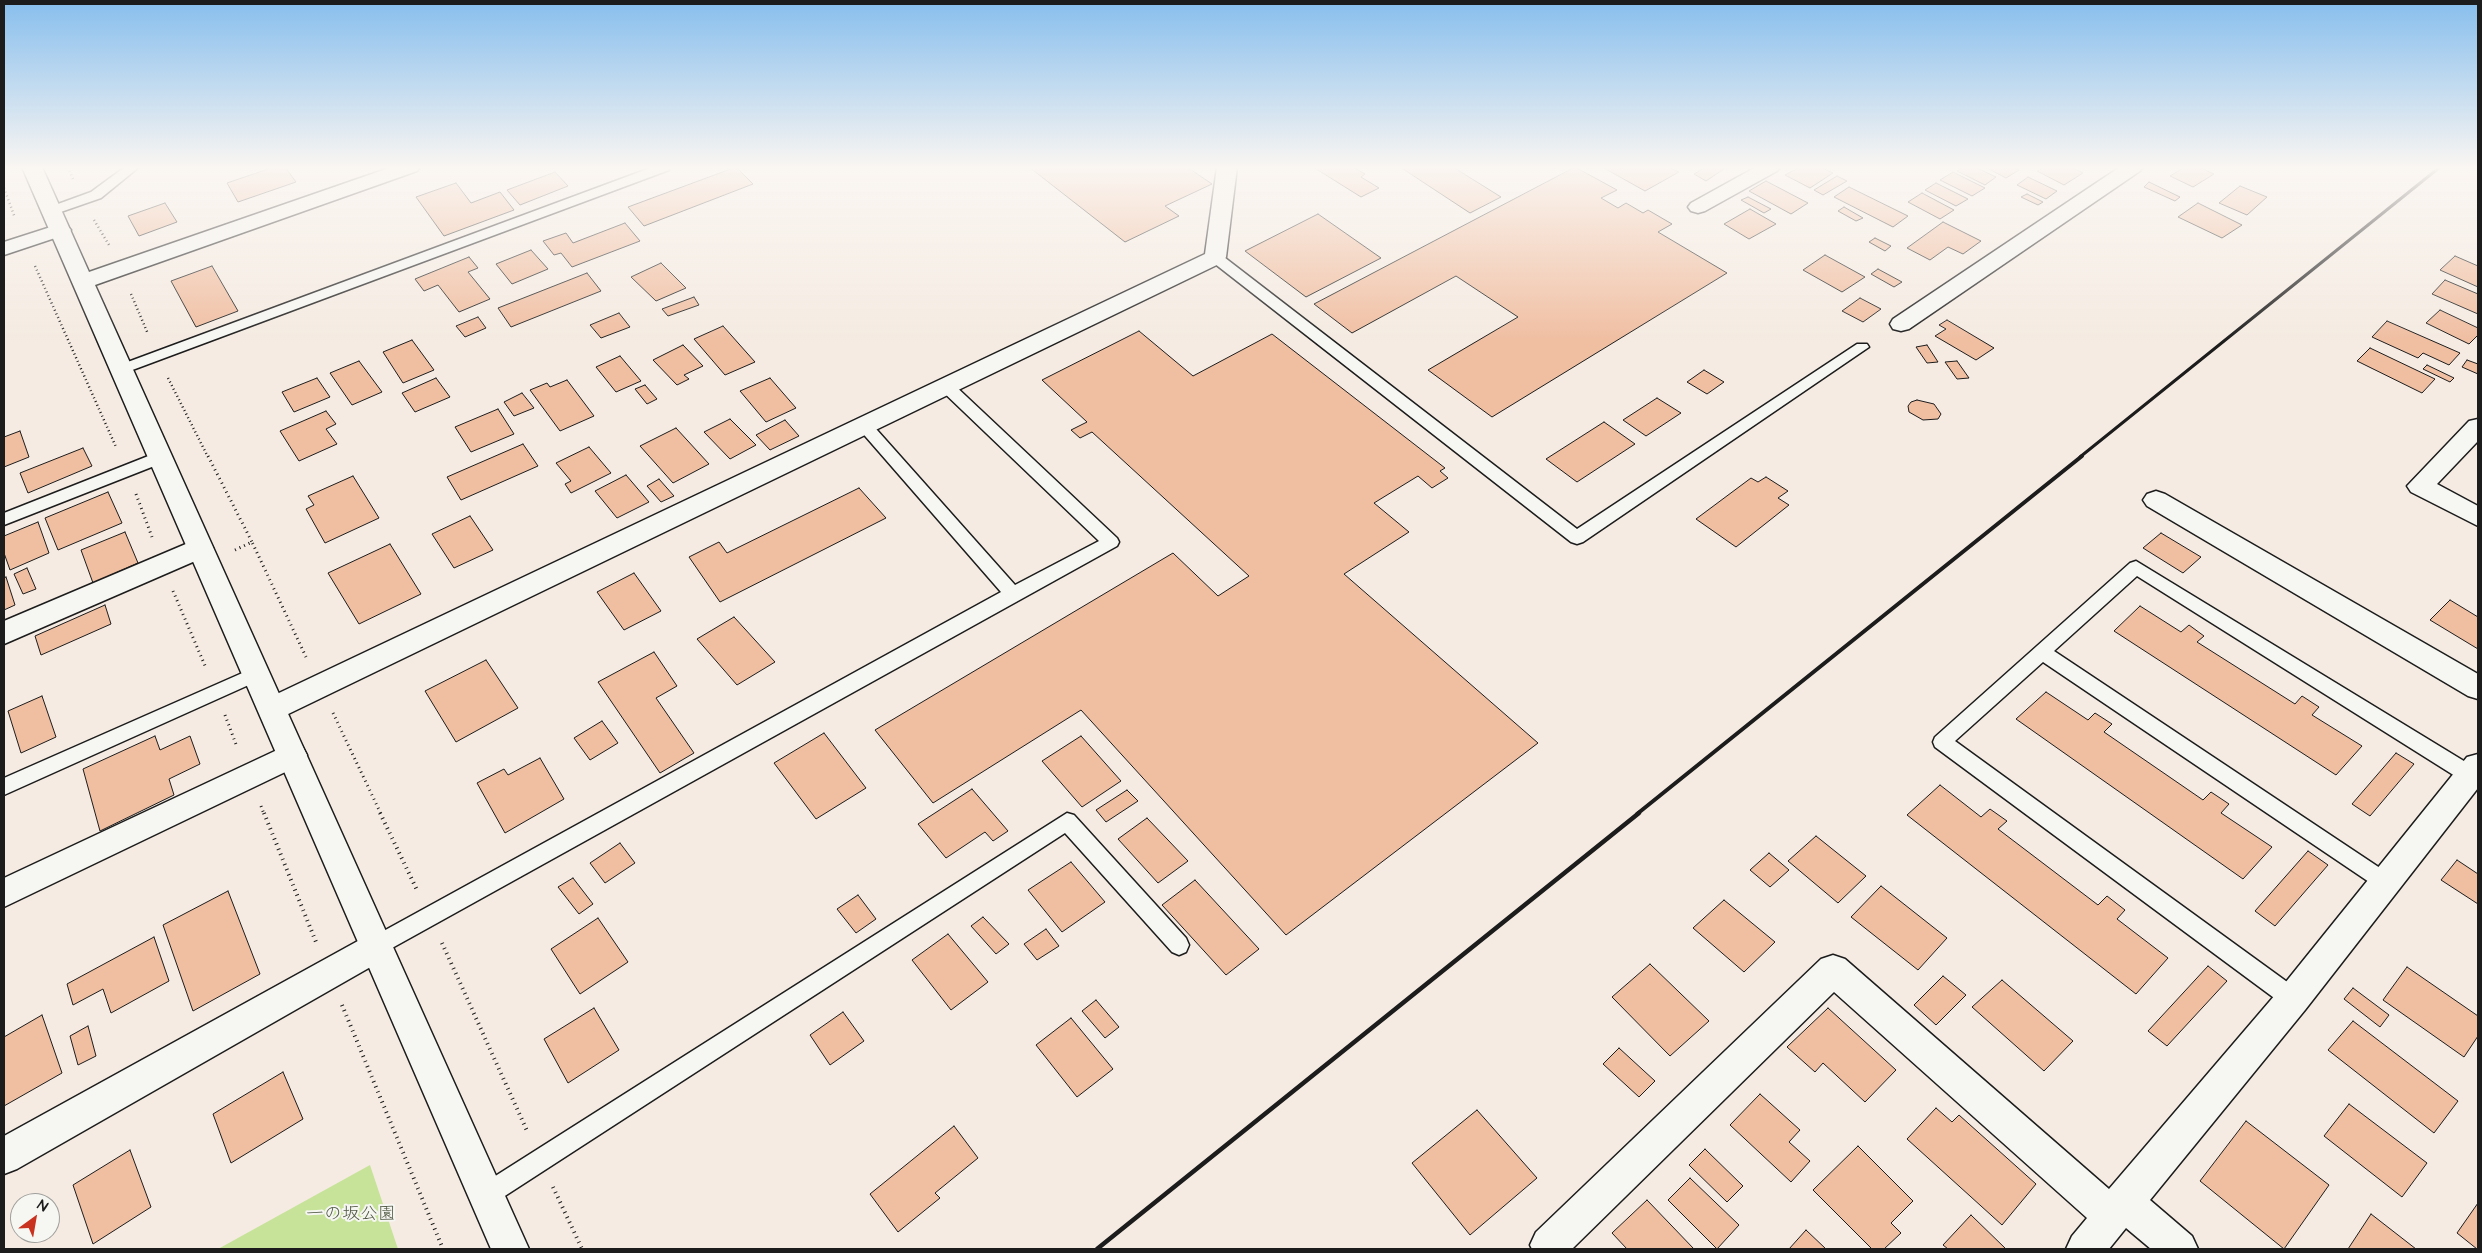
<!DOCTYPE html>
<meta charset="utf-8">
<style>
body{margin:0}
#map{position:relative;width:2482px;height:1253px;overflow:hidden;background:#f5ebe2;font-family:"Architects Daughter",sans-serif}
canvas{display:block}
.frame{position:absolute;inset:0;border:5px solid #1c1c1c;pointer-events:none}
.north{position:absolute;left:10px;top:1193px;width:50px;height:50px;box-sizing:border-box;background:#f6f6f2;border:1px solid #9f9f9c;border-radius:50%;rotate:32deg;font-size:14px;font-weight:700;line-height:20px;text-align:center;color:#1c1c1c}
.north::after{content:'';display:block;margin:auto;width:18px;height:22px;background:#c8321e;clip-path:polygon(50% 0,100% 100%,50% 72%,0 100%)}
</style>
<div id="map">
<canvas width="2482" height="1253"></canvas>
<div class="frame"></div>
<div class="north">N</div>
</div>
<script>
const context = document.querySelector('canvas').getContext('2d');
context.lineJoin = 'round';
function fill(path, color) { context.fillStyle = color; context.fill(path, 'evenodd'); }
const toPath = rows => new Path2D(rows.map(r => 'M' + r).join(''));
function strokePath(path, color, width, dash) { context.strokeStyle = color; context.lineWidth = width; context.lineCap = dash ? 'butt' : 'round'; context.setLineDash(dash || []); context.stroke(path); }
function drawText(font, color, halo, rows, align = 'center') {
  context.font = font + ' "Architects Daughter","Klee One",sans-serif'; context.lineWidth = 4; context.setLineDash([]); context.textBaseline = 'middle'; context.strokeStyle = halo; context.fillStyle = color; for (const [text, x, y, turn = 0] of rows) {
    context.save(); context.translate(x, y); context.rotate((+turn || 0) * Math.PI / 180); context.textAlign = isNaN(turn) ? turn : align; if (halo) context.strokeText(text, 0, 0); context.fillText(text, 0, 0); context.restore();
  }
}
fill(toPath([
 [370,1165,398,1249,218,1249]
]), '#c7e39a');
const building = toPath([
 [274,167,285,167,296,182,238,202,227,183,274,167],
 [736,167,753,184,644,226,628,207,736,167],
 [1029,167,1187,167,1212,184,1165,206,1179,216,1125,242,1029,167],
 [1313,167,1353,167,1365,174,1361,177,1379,188,1361,197,1313,167],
 [1400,167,1453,167,1501,197,1470,213,1400,167],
 [1575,167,1617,190,1601,198,1618,208,1626,203,1643,213,1648,210,1672,224,1658,232,1727,273,1492,417,1428,370,1518,317,1456,276,1352,333,1314,304,1575,167],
 [1602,167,1668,167,1679,172,1645,191,1602,167],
 [1706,167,1720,167,1724,169,1706,181,1694,174,1706,167],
 [1800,167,1820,167,1833,173,1810,188,1785,175,1800,167],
 [1963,167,1975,167,1996,177,1985,185,1957,171,1963,167],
 [1985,167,2012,167,2019,170,2006,178,1985,167],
 [2045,167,2071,167,2083,173,2064,185,2037,171,2045,167],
 [2185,167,2199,167,2214,174,2193,187,2170,176,2185,167],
 [555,172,568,186,520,205,507,190,555,172],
 [1953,172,1985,188,1972,196,1940,180,1953,172],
 [1837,176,1847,181,1823,195,1814,190,1837,176],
 [2028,177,2057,191,2046,199,2017,185,2028,177],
 [1766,181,1808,203,1791,214,1749,191,1766,181],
 [2149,182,2180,197,2175,201,2144,187,2149,182],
 [456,183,471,203,500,192,514,210,444,236,416,197,456,183],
 [1936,183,1968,199,1956,206,1925,190,1936,183],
 [2240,186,2267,197,2247,215,2219,203,2240,186],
 [1849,187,1908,216,1893,227,1834,197,1849,187],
 [1922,193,1954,210,1940,219,1908,202,1922,193],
 [2027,194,2043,202,2038,205,2021,197,2027,194],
 [1748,197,1771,209,1764,213,1741,200,1748,197],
 [165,203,177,222,139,236,128,216,165,203],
 [2198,203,2242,225,2222,238,2178,217,2198,203],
 [1844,207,1863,218,1856,221,1838,211,1844,207],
 [1750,209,1776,224,1749,239,1724,224,1750,209],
 [1318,214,1381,258,1306,297,1245,251,1318,214],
 [1943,222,1981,241,1963,254,1948,247,1930,260,1907,248,1943,222],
 [625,223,640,241,572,267,561,253,554,255,543,241,566,233,573,243,625,223],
 [1875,238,1891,246,1885,251,1869,242,1875,238],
 [531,250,548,269,512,284,496,264,531,250],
 [1825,255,1865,277,1842,292,1803,270,1825,255],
 [2455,256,2478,266,2478,287,2440,270,2455,256],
 [469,257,478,268,468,272,490,299,459,312,438,285,424,291,415,279,469,257],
 [661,263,686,288,656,301,631,277,661,263],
 [212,266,238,311,196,327,171,281,212,266],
 [1878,269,1902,282,1894,287,1871,274,1878,269],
 [587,273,601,291,511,327,498,308,587,273],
 [2445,280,2478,294,2478,314,2432,294,2445,280],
 [694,297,699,305,668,316,662,309,694,297],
 [1860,298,1881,309,1863,322,1842,311,1860,298],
 [2440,310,2478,328,2478,335,2469,344,2426,323,2440,310],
 [619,313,630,327,601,338,590,325,619,313],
 [478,317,486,328,465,337,456,326,478,317],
 [1947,320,1994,348,1976,360,1935,336,1946,329,1939,325,1947,320],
 [2387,321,2460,353,2449,365,2423,353,2418,358,2372,337,2387,321],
 [723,326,755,362,725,375,694,339,723,326],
 [1139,331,1193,376,1272,334,1445,468,1440,471,1448,478,1432,488,1418,476,1374,503,1409,532,1344,574,1538,743,1286,935,1081,710,933,803,875,730,1173,553,1218,596,1249,576,1092,432,1080,438,1071,430,1087,422,1042,380,1139,331],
 [412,340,434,370,403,383,383,352,412,340],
 [683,345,703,366,684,375,689,379,677,385,653,360,683,345],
 [1927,345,1938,362,1927,363,1916,347,1927,345],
 [2370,348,2435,379,2422,393,2357,361,2370,348],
 [620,356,641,381,616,392,596,367,620,356],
 [2467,360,2478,364,2478,374,2462,367,2467,360],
 [359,361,382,392,352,405,330,373,359,361],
 [1957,361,1969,378,1957,379,1945,362,1957,361],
 [2427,365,2454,378,2450,382,2423,369,2427,365],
 [1704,370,1724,382,1707,394,1687,382,1704,370],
 [317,378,330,397,294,412,282,392,317,378],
 [436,378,450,397,415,412,402,393,436,378],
 [770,378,796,408,766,422,740,391,770,378],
 [567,380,594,416,560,431,530,390,547,383,550,387,567,380],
 [645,385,657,399,647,404,635,389,645,385],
 [522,393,534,408,514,416,504,402,522,393],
 [1657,398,1681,413,1646,436,1623,420,1657,398],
 [1917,400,1934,404,1941,414,1938,419,1923,420,1909,412,1908,406,1911,402,1917,400],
 [498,409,514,434,471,452,455,427,498,409],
 [326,411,336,424,326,429,337,444,299,461,280,431,326,411],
 [730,419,756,445,730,459,704,432,730,419],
 [785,420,799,436,770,450,756,435,785,420],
 [1604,422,1635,444,1577,482,1546,459,1604,422],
 [676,428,709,464,673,483,640,446,676,428],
 [20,431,29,457,4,467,4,437,20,431],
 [523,444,538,466,461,500,447,477,523,444],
 [589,447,611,473,571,493,565,484,571,481,556,463,589,447],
 [83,448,92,466,28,493,20,473,83,448],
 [626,475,649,502,617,518,595,491,626,475],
 [353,476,379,518,325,543,306,509,314,505,308,496,353,476],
 [1766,477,1788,491,1778,498,1789,505,1736,547,1696,519,1751,478,1758,482,1766,477],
 [659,479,674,496,661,502,647,486,659,479],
 [859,488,886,518,720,602,689,557,719,542,727,553,859,488],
 [108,492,122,523,58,550,45,518,108,492],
 [470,516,493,550,454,568,432,534,470,516],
 [38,522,49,553,10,570,4,553,4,536,38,522],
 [125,532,138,563,93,583,81,550,125,532],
 [2161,533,2201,557,2183,573,2143,548,2161,533],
 [390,544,421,594,359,624,328,573,390,544],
 [27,568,36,589,23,594,14,574,27,568],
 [634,573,661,611,624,630,597,592,634,573],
 [6,577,15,605,4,610,4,578,6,577],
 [2450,600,2478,617,2478,649,2430,620,2450,600],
 [105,605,111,624,41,655,35,636,105,605],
 [2140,606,2181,632,2189,625,2204,636,2197,642,2295,704,2302,696,2319,707,2312,715,2362,746,2336,775,2114,631,2140,606],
 [734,617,775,662,737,685,697,639,734,617],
 [654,652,677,686,656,698,694,753,660,773,598,682,654,652],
 [486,660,518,708,456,742,425,691,486,660],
 [2046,692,2088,720,2095,713,2112,724,2104,732,2203,800,2211,792,2229,804,2221,813,2272,847,2243,879,2016,719,2046,692],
 [42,696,56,737,21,753,8,711,42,696],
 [602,721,618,743,590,760,574,738,602,721],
 [824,733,866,788,816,819,774,763,824,733],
 [155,736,160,750,190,736,200,764,169,779,174,795,100,831,83,769,155,736],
 [1081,736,1121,781,1082,807,1042,761,1081,736],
 [2396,753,2414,764,2370,816,2352,804,2396,753],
 [540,758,564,799,505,833,477,783,504,769,508,775,540,758],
 [1940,785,1981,817,1990,809,2007,821,1998,829,2098,905,2107,896,2125,910,2117,919,2168,958,2136,994,1907,815,1940,785],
 [972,789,1008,831,993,841,985,832,946,858,918,824,972,789],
 [1127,790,1138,801,1106,822,1096,810,1127,790],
 [1147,818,1188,861,1158,883,1118,839,1147,818],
 [1816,836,1866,876,1838,903,1788,861,1816,836],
 [620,843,635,863,605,883,590,863,620,843],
 [2308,851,2328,865,2275,926,2255,911,2308,851],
 [1769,853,1789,870,1770,887,1750,870,1769,853],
 [2457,860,2478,874,2478,904,2441,880,2457,860],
 [1071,862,1105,902,1062,932,1028,890,1071,862],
 [573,878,593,904,579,914,558,887,573,878],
 [1195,880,1259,949,1226,975,1162,905,1195,880],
 [1881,886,1947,938,1918,970,1851,917,1881,886],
 [228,891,260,974,193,1011,163,925,228,891],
 [858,895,876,919,856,933,837,909,858,895],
 [1724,900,1775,942,1744,972,1693,928,1724,900],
 [983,917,1009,944,996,954,971,926,983,917],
 [598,918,628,962,580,994,551,949,598,918],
 [1046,929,1059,946,1037,960,1024,944,1046,929],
 [948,934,988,982,951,1010,912,960,948,934],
 [154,937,169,981,111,1013,103,989,73,1005,67,984,154,937],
 [1650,964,1709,1021,1670,1056,1612,997,1650,964],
 [2208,966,2227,981,2167,1046,2148,1031,2208,966],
 [2407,967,2478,1016,2478,1036,2464,1057,2383,1000,2407,967],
 [1943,976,1966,995,1936,1025,1914,1005,1943,976],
 [2002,980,2073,1041,2044,1071,1972,1007,2002,980],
 [2353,988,2389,1015,2380,1027,2344,999,2353,988],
 [1096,1000,1119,1027,1105,1038,1082,1011,1096,1000],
 [594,1008,619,1050,568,1083,544,1039,594,1008],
 [1828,1008,1896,1070,1865,1102,1823,1063,1815,1072,1787,1047,1828,1008],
 [843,1012,864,1041,830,1065,810,1035,843,1012],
 [42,1015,62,1073,4,1106,4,1037,42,1015],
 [1071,1018,1113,1069,1077,1097,1036,1045,1071,1018],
 [2353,1021,2458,1101,2434,1133,2328,1050,2353,1021],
 [88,1026,96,1056,78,1065,70,1036,88,1026],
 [1619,1048,1655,1081,1639,1097,1603,1064,1619,1048],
 [283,1072,303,1119,231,1163,213,1114,283,1072],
 [1760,1094,1800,1130,1789,1142,1810,1161,1791,1182,1730,1125,1760,1094],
 [2349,1104,2427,1163,2402,1197,2324,1136,2349,1104],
 [1936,1108,1952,1122,1959,1115,2036,1184,2002,1225,1907,1139,1936,1108],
 [1477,1110,1537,1178,1470,1235,1412,1163,1477,1110],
 [2246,1121,2329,1185,2284,1249,2200,1181,2246,1121],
 [954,1126,978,1158,935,1193,940,1198,898,1232,870,1194,954,1126],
 [1858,1146,1913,1201,1891,1223,1901,1233,1884,1249,1872,1249,1813,1190,1858,1146],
 [1705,1149,1743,1186,1727,1202,1689,1165,1705,1149],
 [130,1150,151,1207,93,1244,73,1185,130,1150],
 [1690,1178,1739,1225,1717,1249,1668,1200,1690,1178],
 [1647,1200,1694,1249,1627,1249,1612,1233,1647,1200],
 [2478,1203,2478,1249,2477,1249,2457,1233,2478,1203],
 [2371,1214,2416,1249,2348,1249,2371,1214],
 [1971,1215,2006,1249,1948,1249,1943,1245,1971,1215],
 [1806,1230,1826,1249,1789,1249,1806,1230]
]);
fill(building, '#f0bea1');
strokePath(building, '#1c1c1c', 1);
const lane = toPath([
 [125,167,139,167,101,198,52,215,45,211,47,208,91,192,125,167],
 [653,167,670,167,669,170,127,372,122,374,115,369,117,366,653,167],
 [1215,253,1220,254,1577,529,1857,344,1867,344,1869,347,1583,542,1577,544,1571,542,1210,260,1208,257,1210,254,1215,253],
 [945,380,950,381,1117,538,1119,542,1117,546,383,953,376,956,369,953,366,946,369,939,1001,592,859,429,856,425,859,421,869,421,1015,585,1099,541,940,389,937,385,940,381,945,380],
 [161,451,167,453,169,457,167,461,4,525,4,513,161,451],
 [2136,561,2477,769,2478,772,2477,781,2470,783,2463,781,2137,576,2054,651,2392,876,2395,882,2392,888,2385,891,2378,888,2043,662,1955,741,2301,992,2304,999,2301,1006,2293,1009,2285,1006,1935,747,1933,742,1935,737,2130,563,2136,561],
 [256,667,262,669,265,674,262,679,4,795,4,778,256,667],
 [1067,813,1074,815,1186,938,1189,945,1186,952,1179,955,1172,952,1065,833,494,1203,486,1207,478,1203,474,1195,478,1187,1067,813]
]);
const street = toPath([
 [1217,167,1237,167,1226,257,1223,262,282,717,272,721,262,717,258,709,262,701,1205,254,1217,167],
 [1756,167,1780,167,1777,171,1705,211,1698,213,1691,211,1688,207,1691,203,1756,167],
 [2120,167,2143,167,2140,171,1909,329,1901,331,1893,329,1890,324,1893,319,2120,167],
 [60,224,67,226,71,230,67,234,4,255,4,242,60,224],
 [2478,419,2478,441,2437,484,2478,506,2478,526,2411,492,2407,486,2469,421,2478,419],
 [2156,491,2165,494,2478,674,2478,699,2468,696,2147,506,2143,500,2147,494,2156,491],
 [200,538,209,541,213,548,209,555,4,644,4,621,200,538],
 [292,743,302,746,307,755,302,764,4,907,4,878,292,743],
 [2478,754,2478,788,2305,1010,2150,1200,2192,1236,2198,1249,2151,1249,2126,1228,2109,1249,2066,1249,2072,1236,2087,1218,1834,992,1572,1249,1532,1249,1530,1245,1536,1232,1821,959,1833,955,1845,959,2109,1189,2281,988,2467,757,2478,754],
 [376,931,388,935,392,946,388,957,17,1169,4,1174,4,1136,376,931]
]);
const secondary = toPath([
 [22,167,42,167,89,272,392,167,420,167,417,171,95,285,529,1249,491,1249,22,167]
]);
strokePath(lane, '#1c1c1c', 3);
strokePath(street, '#1c1c1c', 3);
strokePath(secondary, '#1c1c1c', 3);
strokePath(toPath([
 [68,167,73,179],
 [4,188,15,218],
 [94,220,109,245],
 [35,266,116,447],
 [131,294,148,334],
 [168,378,208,457]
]), '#1c1c1c', 2.5, [1, 3]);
strokePath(toPath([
 [208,456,252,542],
 [136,494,152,537],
 [235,550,252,542,306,657],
 [173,591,206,668],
 [333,713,381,814],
 [225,715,237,747],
 [261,806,264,814]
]), '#1c1c1c', 3, [1, 4]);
strokePath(toPath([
 [264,813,316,942],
 [380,813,417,890],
 [442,943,528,1133],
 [342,1005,443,1249],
 [553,1187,582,1249]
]), '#1c1c1c', 4, [1, 4.5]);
fill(lane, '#f6f6f2');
fill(street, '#f6f6f2');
fill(secondary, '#f6f6f2');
strokePath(toPath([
 [2080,457,2440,167]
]), '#1c1c1c', 3);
strokePath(toPath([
 [1637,814,2082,456]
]), '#1c1c1c', 4);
strokePath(toPath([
 [1097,1249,1639,813]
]), '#1c1c1c', 4.5);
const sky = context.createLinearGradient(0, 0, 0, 342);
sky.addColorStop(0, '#87beed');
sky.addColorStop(0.49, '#faf6f2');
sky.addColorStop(1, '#faf6f200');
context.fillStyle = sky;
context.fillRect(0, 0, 2482, 342);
drawText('18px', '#4f5842', '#f6f6f2', [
 ["一の坂公園",351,1215]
]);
</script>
